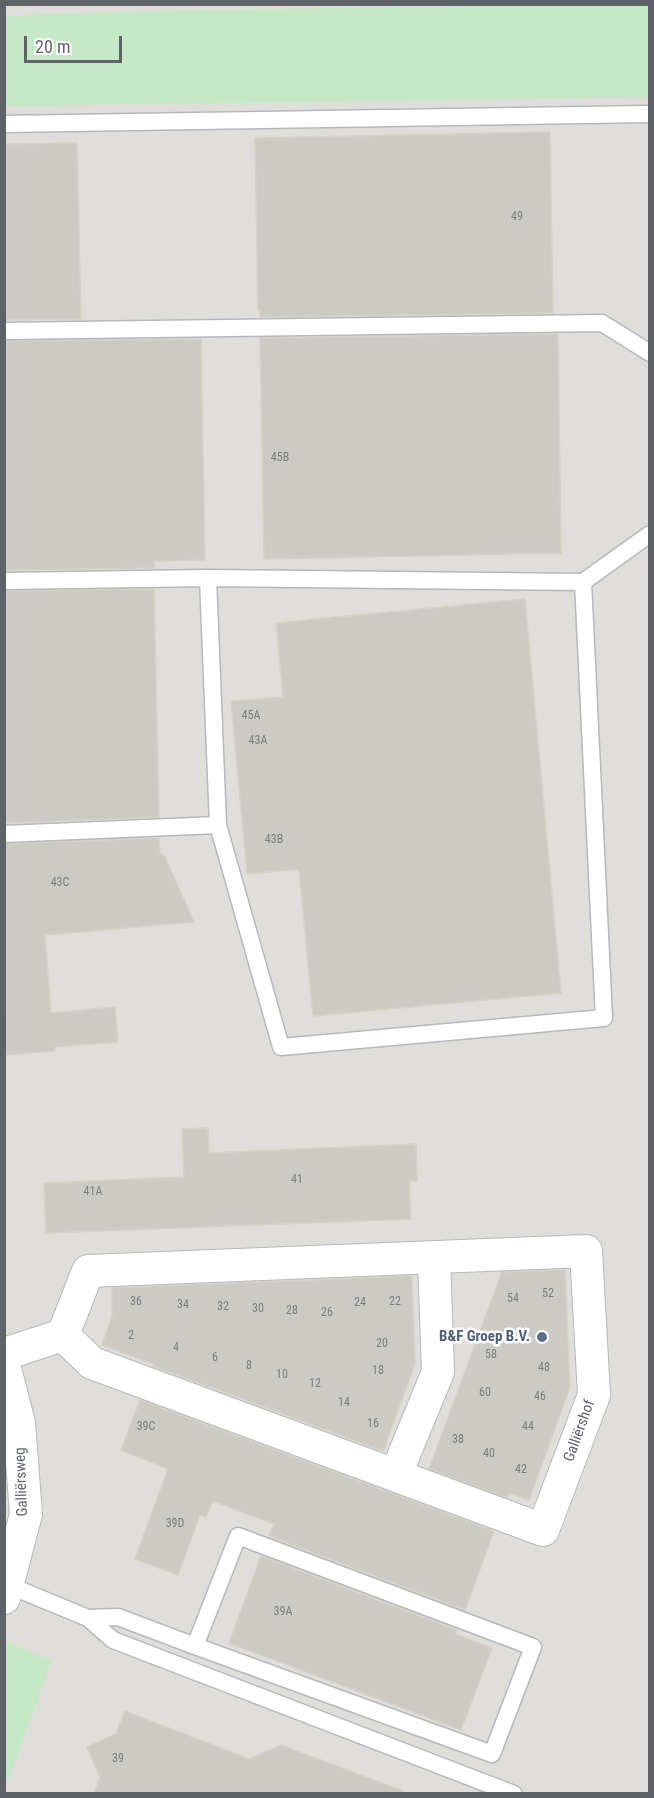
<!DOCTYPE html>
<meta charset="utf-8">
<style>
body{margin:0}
#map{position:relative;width:654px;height:1798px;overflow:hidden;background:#f1efe8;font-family:"Roboto Condensed",sans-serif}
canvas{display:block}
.frame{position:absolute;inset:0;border:6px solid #5f6368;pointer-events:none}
.scale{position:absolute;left:24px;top:36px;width:98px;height:27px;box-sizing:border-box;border:3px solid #5f6368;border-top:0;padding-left:8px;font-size:18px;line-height:21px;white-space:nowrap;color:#5f6368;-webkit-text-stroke:4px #fff;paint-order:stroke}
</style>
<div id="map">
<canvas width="654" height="1798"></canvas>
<div class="frame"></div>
<div class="scale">20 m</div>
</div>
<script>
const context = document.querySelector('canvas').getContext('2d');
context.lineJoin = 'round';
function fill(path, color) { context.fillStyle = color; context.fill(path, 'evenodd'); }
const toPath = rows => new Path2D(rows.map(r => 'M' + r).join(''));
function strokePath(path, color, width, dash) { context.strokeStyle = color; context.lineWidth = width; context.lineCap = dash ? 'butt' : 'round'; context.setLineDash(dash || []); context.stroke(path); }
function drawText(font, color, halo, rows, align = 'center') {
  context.font = font + ' "Roboto Condensed",sans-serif'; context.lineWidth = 5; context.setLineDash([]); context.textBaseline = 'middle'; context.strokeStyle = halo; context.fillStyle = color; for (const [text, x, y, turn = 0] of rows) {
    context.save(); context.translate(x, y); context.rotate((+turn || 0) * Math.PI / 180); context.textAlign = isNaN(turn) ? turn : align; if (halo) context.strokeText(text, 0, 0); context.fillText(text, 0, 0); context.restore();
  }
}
fill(toPath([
 [5,5,649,5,649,1793,5,1793]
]), '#e0deda');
fill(toPath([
 [529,5,649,5,649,97,5,106,5,16,156,11],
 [8,1642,51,1661,9,1779,4,1777,4,1658]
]), '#c5e8c5');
const building = toPath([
 [550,132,553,313,260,317,260,310,258,310,255,138,550,132],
 [77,143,81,319,4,320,4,144,77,143],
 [558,334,561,553,264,559,260,338,558,334],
 [201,339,205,560,154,561,154,568,4,570,4,341,201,339],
 [154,589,159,817,4,823,4,591,154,589],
 [525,599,561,993,313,1016,299,869,247,874,231,701,283,697,276,623,525,599],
 [159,838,160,852,165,857,194,922,45,935,51,1013,115,1007,118,1042,55,1047,55,1051,6,1055,4,844,159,838],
 [208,1128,209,1153,416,1144,417,1181,409,1181,411,1219,46,1233,44,1183,184,1177,182,1129,208,1128],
 [565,1270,570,1387,529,1500,509,1493,507,1498,429,1469,502,1272,565,1270],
 [412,1276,415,1364,383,1451,153,1366,153,1364,102,1345,112,1316,112,1288,412,1276],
 [140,1400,494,1531,465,1610,269,1536,274,1524,213,1501,206,1517,200,1515,178,1575,135,1559,168,1469,121,1450,140,1400],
 [261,1556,457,1630,455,1634,492,1648,461,1730,229,1643,261,1556],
 [125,1711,249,1759,281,1745,403,1791,403,1794,94,1794,100,1777,87,1747,116,1734,125,1711]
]);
fill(building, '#cccac5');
strokePath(building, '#d6d1c6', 1.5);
const service = toPath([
 [4,124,647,114],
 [4,331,602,323,650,353],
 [208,578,583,582],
 [4,581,208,578,218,825],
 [4,834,218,825,281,1047,604,1018,583,582,650,534],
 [8,1585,88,1618,113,1640,514,1794],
 [88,1618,118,1617,195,1646,492,1754,533,1647,238,1536,195,1646]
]);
const minor = toPath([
 [586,1251,594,1395,543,1530,92,1363,63,1335,88,1271,586,1251],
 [4,1354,63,1335],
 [4,1365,19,1423,26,1514,4,1598],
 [396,1474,438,1372,434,1258]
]);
strokePath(service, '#b5b8bc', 19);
strokePath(minor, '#b5b8bc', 34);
strokePath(service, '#fff', 16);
strokePath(minor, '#fff', 32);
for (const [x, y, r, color] of [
 [542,1337,6,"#5c6f8a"]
]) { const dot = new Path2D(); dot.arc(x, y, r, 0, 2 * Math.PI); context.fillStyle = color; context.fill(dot); strokePath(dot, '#fff', 2); }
drawText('12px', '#7a7d7f', null, [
 ["49",517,217],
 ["45B",280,458],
 ["45A",251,716],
 ["43A",258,741],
 ["43B",274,840],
 ["43C",60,883],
 ["41",297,1180],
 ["41A",93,1192],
 ["52",548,1294],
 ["54",513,1299],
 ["36",136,1302],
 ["22",395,1302],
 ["24",360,1303],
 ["34",183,1305],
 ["32",223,1307],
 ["30",258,1309],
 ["28",292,1311],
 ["26",327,1313],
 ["2",131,1336],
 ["20",382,1344],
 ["4",176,1348],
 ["58",491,1355],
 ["6",215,1358],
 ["8",249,1366],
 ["48",544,1368],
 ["18",378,1371],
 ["10",282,1375],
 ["12",315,1384],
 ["60",485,1393],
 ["46",540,1397],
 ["14",344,1403],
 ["16",373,1424],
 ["39C",146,1427],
 ["44",528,1427],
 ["38",458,1440],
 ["40",489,1454],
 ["42",521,1470],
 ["39D",175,1524],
 ["39A",283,1612],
 ["39",118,1759]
]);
drawText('bold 15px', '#4e5e75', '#fff', [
 ["B&F Groep B.V.",530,1337]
], 'right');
drawText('15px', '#5f6368', '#fff', [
 ["Galliërshof",580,1431,-70],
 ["Galliërsweg",22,1482,-92]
]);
</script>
